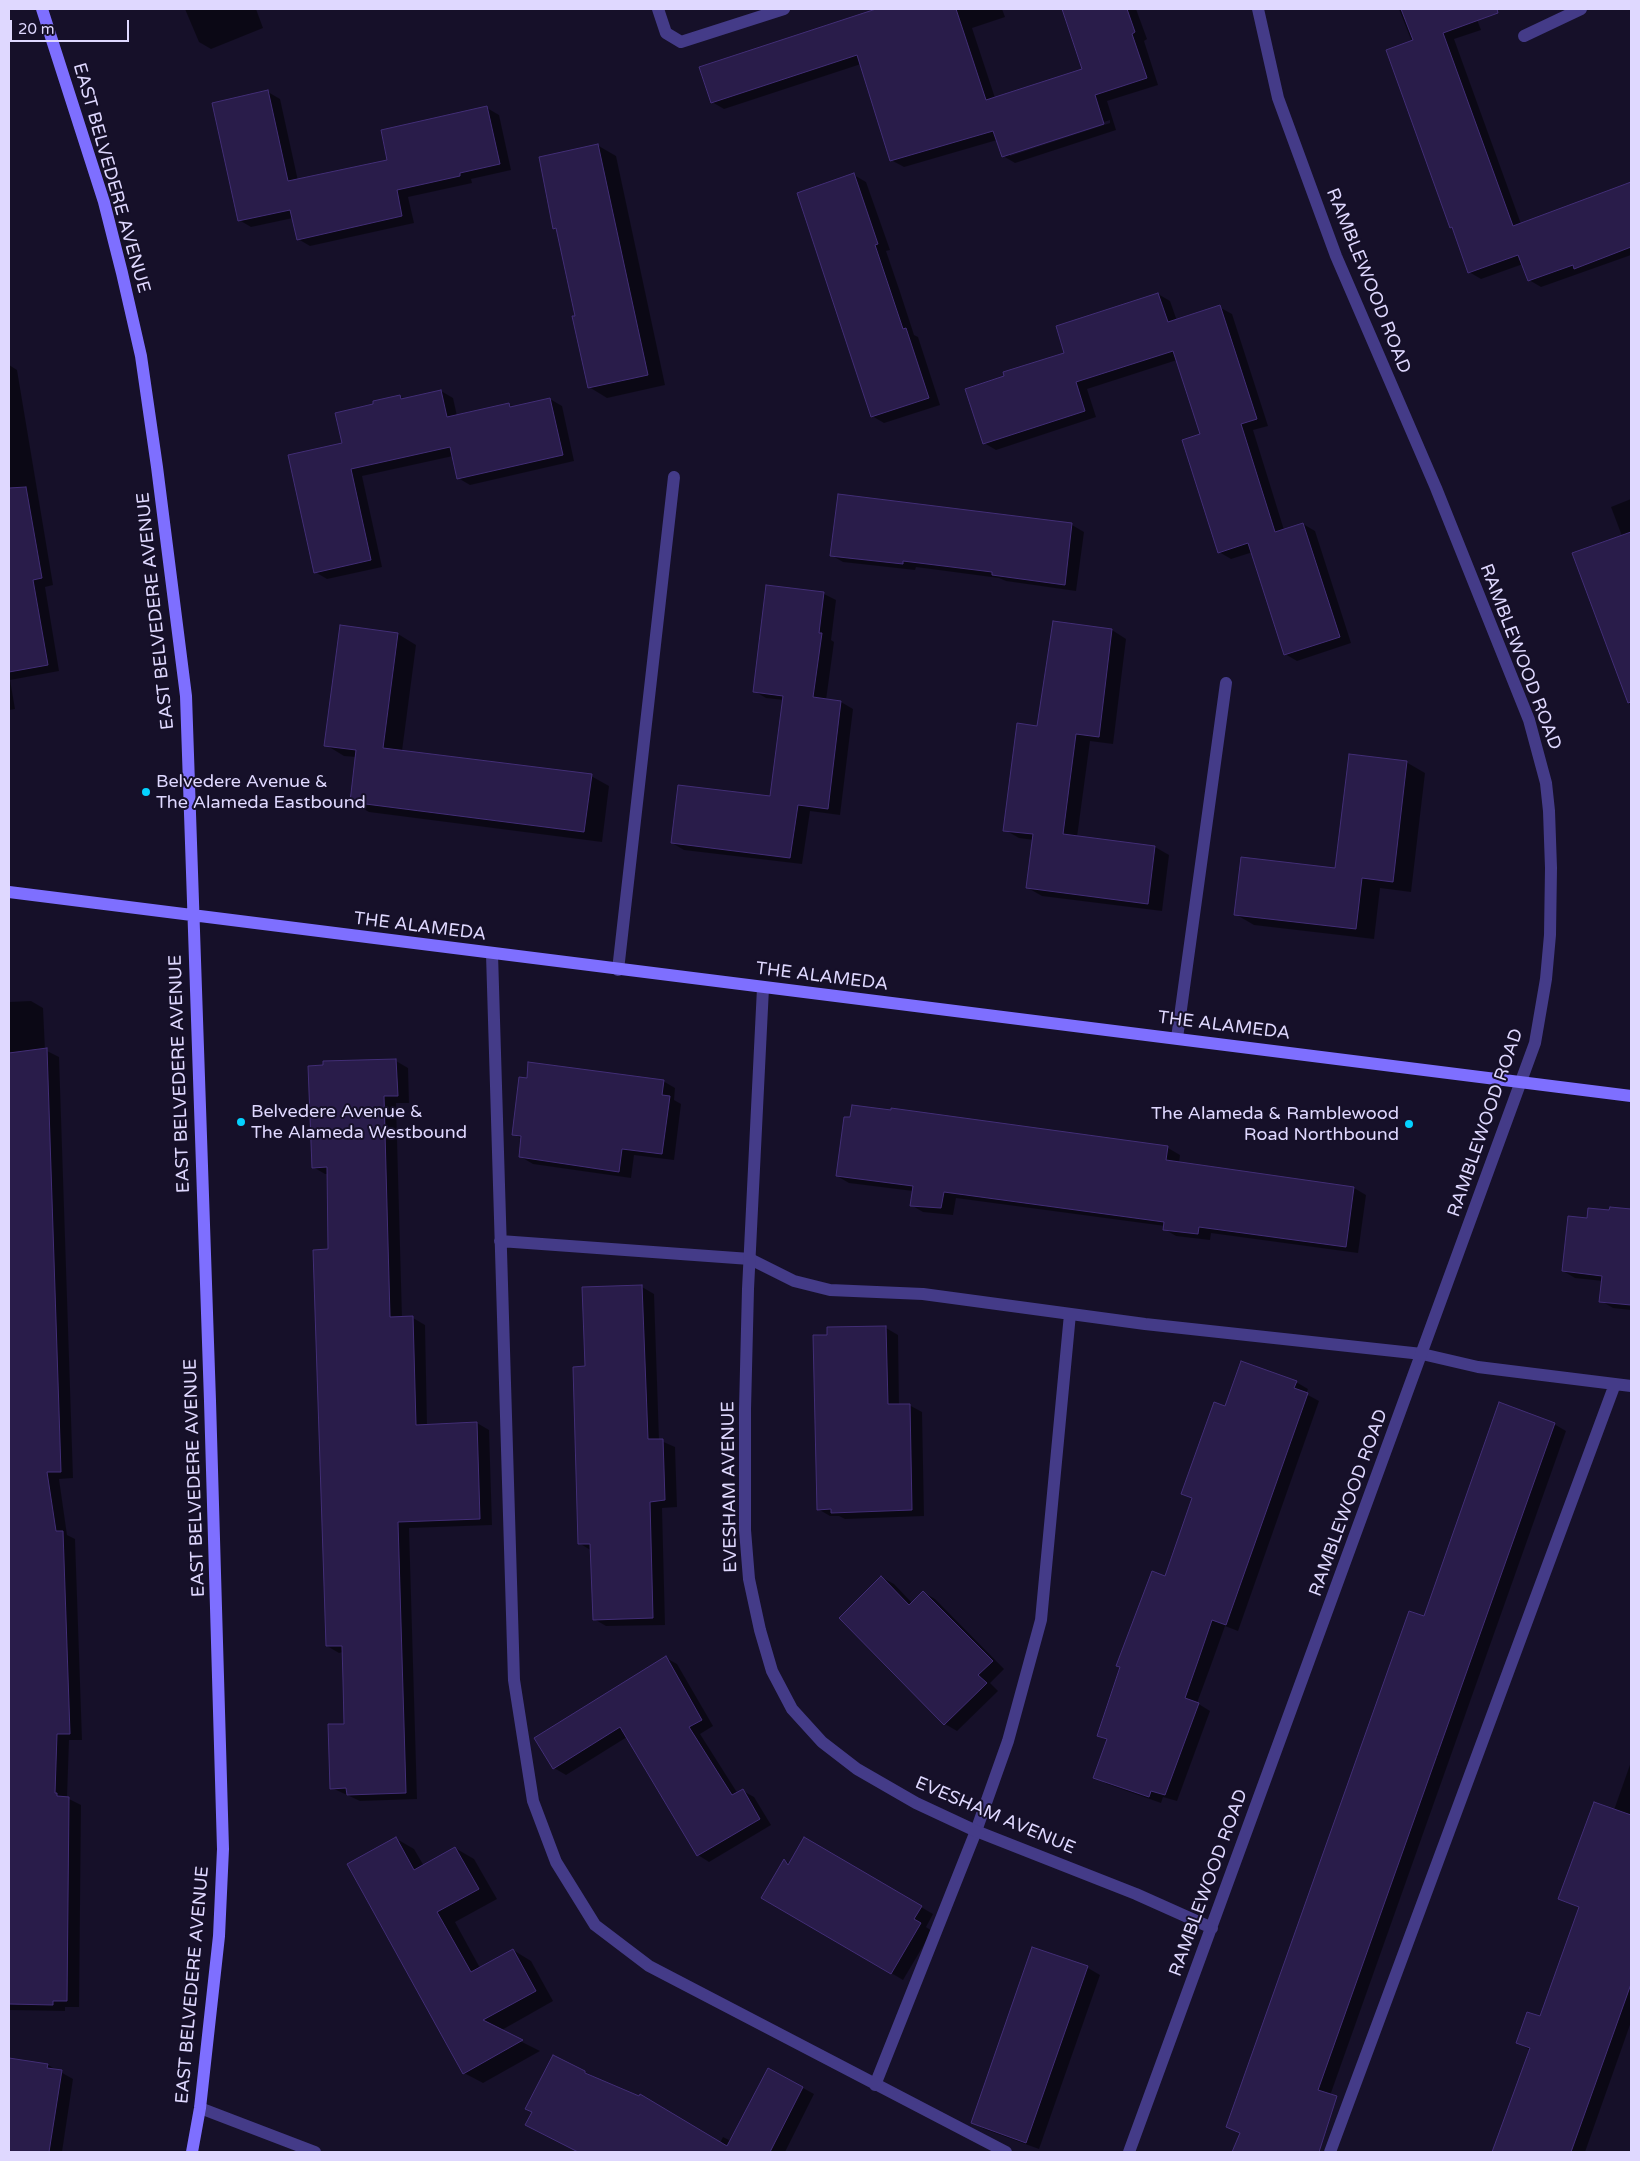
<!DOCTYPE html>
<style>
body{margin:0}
#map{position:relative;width:1640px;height:2161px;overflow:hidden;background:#161029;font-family:"Varela Round",sans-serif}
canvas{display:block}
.frame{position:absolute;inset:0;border:10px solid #dfd8ff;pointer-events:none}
.scale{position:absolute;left:10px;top:20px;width:119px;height:22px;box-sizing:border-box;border:2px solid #dfd8ff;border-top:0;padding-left:6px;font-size:15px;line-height:18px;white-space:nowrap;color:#dfd8ff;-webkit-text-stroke:4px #161029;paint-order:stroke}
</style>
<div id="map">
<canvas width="1640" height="2161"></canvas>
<div class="frame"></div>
<div class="scale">20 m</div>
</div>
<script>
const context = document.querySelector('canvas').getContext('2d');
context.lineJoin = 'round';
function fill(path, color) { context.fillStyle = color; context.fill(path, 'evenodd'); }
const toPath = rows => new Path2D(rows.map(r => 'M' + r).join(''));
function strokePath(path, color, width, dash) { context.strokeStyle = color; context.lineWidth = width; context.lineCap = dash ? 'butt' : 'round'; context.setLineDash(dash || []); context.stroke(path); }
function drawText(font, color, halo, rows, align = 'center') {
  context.font = font + ' "Varela Round",sans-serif'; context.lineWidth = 4; context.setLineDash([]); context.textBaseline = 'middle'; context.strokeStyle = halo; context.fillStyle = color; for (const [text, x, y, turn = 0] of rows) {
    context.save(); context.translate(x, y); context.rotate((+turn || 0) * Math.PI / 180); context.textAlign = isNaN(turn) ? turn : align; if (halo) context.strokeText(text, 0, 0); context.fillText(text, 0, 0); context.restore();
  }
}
fill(toPath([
 [185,9,256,9,263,28,211,49,199,42],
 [881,9,1002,9,1005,17,972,28,995,98,1083,70,1064,9,1136,9,1147,39,1144,41,1158,85,1107,101,1116,130,1015,163,1003,156,997,140,904,167,891,160,861,64,724,109,712,102,701,68],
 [1110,120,1110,123,1010,156,1010,153],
 [1399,9,1473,9,1481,30,1454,39,1521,224,1631,183,1631,255,1541,287,1529,280,1523,264,1481,279,1469,272,1454,229,1451,227,1412,42],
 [268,92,280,99,298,181,389,161,487,108,499,115,511,170,471,179,472,183,408,197,414,223,310,246,298,239,293,218,251,227,239,220],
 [597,145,616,156,665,385,607,398,589,387,577,317,557,230,554,228],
 [854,175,866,182,890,250,886,251,900,292,914,335,918,337,940,405,884,423,872,416],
 [1158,294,1170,301,1177,321,1219,307,1232,314,1268,426,1253,430,1284,530,1303,524,1315,531,1351,643,1297,661,1285,654,1253,552,1231,559,1219,552,1201,435,1177,360,1087,389,1096,417,996,450,984,443,1006,376,1066,354,1058,327],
 [9,365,17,370,53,585,45,587,59,671,10,680,15,709,9,710],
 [441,391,453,398,457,416,509,404,514,407,550,399,562,406,574,461,470,485,458,478,453,456,362,476,382,567,327,579,315,572,344,444,375,405,400,396,405,399],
 [839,495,1072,525,1084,532,1076,591,1006,581,999,578,916,567,915,570,843,562,831,555],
 [1631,499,1631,708,1574,553,1622,536,1611,507],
 [767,586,824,594,836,600,831,640,834,642,826,700,841,702,853,709,840,815,810,811,802,864,684,850,672,843,771,798,784,700,766,698,754,691],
 [1054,623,1112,630,1126,639,1113,744,1090,741,1077,837,1155,847,1169,855,1162,911,1042,896,1028,888,1034,840,1019,838,1005,830,1038,727],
 [341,627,398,634,416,645,402,751,591,776,609,786,602,842,369,812,351,802,356,757,344,756,326,745],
 [1406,762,1425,773,1411,892,1380,888,1374,939,1254,925,1235,914,1336,870],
 [31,1001,43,1008,45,1050,59,1057,73,1478,59,1479,67,1535,75,1539,82,1740,69,1740,67,1798,81,1805,79,2007,65,2007,65,2011,9,2010,9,1002],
 [396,1061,408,1068,409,1103,396,1103,402,1318,413,1318,425,1325,427,1426,477,1423,489,1430,492,1525,409,1528,417,1799,360,1801,332,1788,345,1725,343,1652,339,1653,327,1646,328,1174,325,1174,313,1167],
 [663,1081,675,1088,674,1100,681,1104,674,1160,634,1155,631,1178,533,1164,521,1157,522,1139,513,1134],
 [892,1109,1168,1148,1180,1155,1179,1163,1354,1188,1366,1195,1358,1253,1211,1233,1210,1240,1176,1236,1164,1229,1165,1226,956,1198,953,1215,923,1212,911,1205,913,1191,849,1183,837,1176],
 [1589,1209,1631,1214,1631,1310,1613,1308,1601,1301,1603,1281,1575,1278,1563,1271,1588,1220],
 [642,1287,654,1294,659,1440,675,1447,677,1507,662,1508,665,1625,606,1626,594,1619,592,1551,579,1543,586,1367,583,1288],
 [886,1328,898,1335,899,1406,909,1405,922,1412,924,1516,845,1519,839,1516,830,1516,818,1509,829,1336],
 [1296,1382,1308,1389,1306,1394,1319,1401,1238,1631,1225,1626,1211,1665,1197,1703,1210,1711,1177,1801,1163,1797,1161,1803,1107,1784,1095,1777,1108,1741,1098,1735,1165,1578,1193,1499,1183,1493,1226,1407],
 [1554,1424,1566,1431,1310,2152,1234,2152,1241,2134,1227,2126,1424,1618],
 [881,1577,894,1584,912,1603,923,1592,935,1599,1004,1669,990,1683,998,1691,957,1731,945,1724,841,1618],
 [666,1658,677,1664,713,1726,700,1734,738,1794,743,1791,754,1797,771,1825,709,1862,698,1855,627,1737,566,1775,554,1768],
 [1631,1762,1631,2022,1585,2152,1493,2152,1530,2050,1518,2043,1541,2018,1580,1908,1560,1899,1614,1810],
 [395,1838,414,1849,424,1866,455,1848,474,1859,497,1899,455,1922,480,1968,513,1950,531,1961,553,2001,500,2031,540,2051,483,2083,464,2073],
 [804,1839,933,1914,926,1927,932,1931,903,1980,763,1898,784,1860,790,1864],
 [1033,1949,1088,1968,1100,1975,1039,2149,984,2129,972,2122],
 [9,2059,48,2065,73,2079,62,2152,9,2152],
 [585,2072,720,2143,723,2137,731,2141,803,2088,814,2094,785,2152,582,2152,539,2130]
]), '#0007');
const building = toPath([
 [876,9,956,9,986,100,1082,69,1062,9,1127,9,1135,32,1132,34,1147,78,1095,95,1104,124,1002,157,993,131,890,161,857,55,711,103,699,67,876,9],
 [1401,9,1497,9,1498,13,1443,33,1513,226,1631,182,1631,247,1574,269,1573,265,1528,281,1518,255,1468,273,1452,227,1450,228,1386,50,1413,40,1401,9],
 [268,90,288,181,387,160,381,130,487,106,500,164,460,173,460,176,397,190,402,216,297,240,290,210,238,221,212,103,268,90],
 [598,144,648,375,588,388,572,316,575,316,556,228,553,229,539,157,598,144],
 [854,173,878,244,875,245,903,329,906,328,929,398,871,417,797,193,854,173],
 [1158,293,1168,322,1220,305,1257,419,1241,424,1275,532,1303,523,1340,637,1284,655,1248,543,1218,553,1182,440,1200,434,1173,351,1076,382,1085,411,983,444,965,389,1004,376,1003,372,1064,353,1056,326,1158,293],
 [441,390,447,417,509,403,510,407,550,398,563,455,457,479,450,447,351,469,371,560,314,573,288,455,342,443,335,413,373,404,373,401,400,395,401,399,441,390],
 [26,487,42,578,33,580,48,665,9,672,9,488,26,487],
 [838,494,1072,523,1065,585,992,575,992,572,903,561,903,564,830,556,838,494],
 [1631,532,1631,702,1628,703,1572,553,1631,532],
 [766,585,824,592,819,633,822,633,813,697,841,701,828,809,798,805,790,858,671,843,678,785,770,796,783,696,753,692,766,585],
 [1053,621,1112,629,1099,737,1076,734,1063,834,1155,846,1148,904,1026,888,1033,834,1003,831,1017,723,1037,726,1053,621],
 [340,625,398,633,383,748,592,774,584,832,350,802,356,750,324,746,340,625],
 [1349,754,1407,761,1393,882,1362,878,1356,929,1234,915,1241,857,1335,868,1349,754],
 [47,1048,61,1472,47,1472,56,1531,63,1531,70,1734,57,1734,55,1793,57,1793,57,1796,69,1797,67,2001,53,2001,53,2005,9,2004,9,1053,47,1048],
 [396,1059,398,1096,384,1096,390,1317,413,1316,416,1425,477,1422,480,1519,398,1522,406,1793,347,1795,346,1788,330,1789,328,1724,344,1724,343,1681,342,1646,326,1646,313,1250,328,1249,327,1167,312,1168,308,1066,323,1065,323,1061,396,1059],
 [528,1062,664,1080,662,1095,670,1096,662,1154,622,1149,619,1172,519,1157,521,1136,512,1135,519,1077,527,1078,528,1062],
 [852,1105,891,1110,891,1108,1168,1146,1166,1160,1354,1187,1346,1247,1199,1227,1198,1234,1163,1230,1164,1222,944,1192,941,1208,910,1206,913,1186,836,1176,844,1117,850,1117,852,1105],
 [1610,1207,1631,1209,1631,1305,1599,1302,1602,1276,1562,1271,1568,1216,1587,1218,1588,1208,1609,1210,1610,1207],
 [642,1285,648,1439,663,1439,665,1500,650,1502,653,1618,593,1620,590,1544,578,1544,573,1367,585,1366,582,1287,642,1285],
 [886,1326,888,1404,910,1404,912,1510,831,1513,831,1509,817,1510,813,1335,827,1335,827,1327,886,1326],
 [1241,1361,1297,1381,1294,1388,1308,1393,1226,1625,1212,1620,1199,1658,1185,1698,1199,1703,1165,1795,1151,1791,1149,1797,1093,1778,1107,1739,1097,1736,1120,1667,1116,1666,1152,1571,1165,1576,1192,1498,1181,1494,1214,1402,1225,1406,1241,1361],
 [1499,1402,1555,1423,1318,2090,1337,2096,1319,2152,1232,2152,1240,2133,1226,2127,1409,1611,1424,1616,1499,1402],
 [881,1576,909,1605,923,1591,993,1661,978,1675,987,1683,944,1725,839,1618,881,1576],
 [666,1656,702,1720,689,1727,732,1795,743,1789,760,1819,697,1856,620,1727,553,1769,534,1738,666,1656],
 [1594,1802,1631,1815,1631,1984,1571,2152,1492,2152,1530,2048,1516,2043,1527,2012,1540,2016,1579,1907,1558,1899,1594,1802],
 [396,1837,414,1870,455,1847,479,1889,437,1912,471,1972,513,1949,536,1991,483,2020,523,2040,463,2074,347,1864,396,1837],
 [804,1837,922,1906,914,1919,921,1923,891,1974,761,1898,784,1859,788,1865,804,1837],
 [1032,1947,1088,1966,1026,2143,971,2123,1032,1947],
 [553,2055,585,2071,585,2073,639,2096,640,2094,727,2146,768,2068,803,2087,770,2152,578,2152,525,2125,532,2112,525,2109,553,2055],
 [9,2058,48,2064,47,2068,62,2070,49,2152,9,2152,9,2058]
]);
fill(building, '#291c4a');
strokePath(building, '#422e76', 1);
strokePath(toPath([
 [658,9,666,33,681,42,784,9],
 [1524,36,1581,9],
 [492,954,514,1680,533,1801,556,1862,595,1925,649,1966,1006,2152],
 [618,970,674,477],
 [1177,1038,1226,683],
 [500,1241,750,1259,794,1281,830,1290,923,1294,1145,1324,1422,1354,1478,1367,1631,1386],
 [875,2085,976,1831,1008,1741,1041,1620,1070,1314],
 [1330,2152,1615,1384]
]), '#443b88', 12);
strokePath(toPath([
 [763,988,748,1289,745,1409,745,1530,749,1579,760,1630,772,1671,792,1709,822,1742,857,1769,916,1803,976,1831,1136,1894,1212,1928],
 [200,2108,315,2152],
 [1129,2152,1535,1043,1546,979,1550,935,1551,868,1549,811,1546,783,1529,720,1436,488,1336,256,1278,98,1258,9]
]), '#443b88', 12);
strokePath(toPath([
 [42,9,104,202,122,273,141,356,157,467,186,696,210,1401,223,1849,219,1936,200,2108,192,2152],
 [9,892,1631,1096]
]), '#7e6fff', 12);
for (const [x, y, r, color] of [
 [146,792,5,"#04d2ff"],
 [241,1122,5,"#04d2ff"],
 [1409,1124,5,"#04d2ff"]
]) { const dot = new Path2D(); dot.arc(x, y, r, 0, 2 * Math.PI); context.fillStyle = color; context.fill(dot); strokePath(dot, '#161029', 2); }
drawText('18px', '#dfd8ff', '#161029', [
 ["EAST BELVEDERE AVENUE",111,178,74],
 ["RAMBLEWOOD ROAD",1368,281,68],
 ["EAST BELVEDERE AVENUE",156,611,-96],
 ["RAMBLEWOOD ROAD",1520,657,69],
 ["THE ALAMEDA",420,927,7],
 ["THE ALAMEDA",822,977,7],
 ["THE ALAMEDA",1224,1026,7],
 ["EAST BELVEDERE AVENUE",180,1074,-92],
 ["RAMBLEWOOD ROAD",1486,1123,-71],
 ["EAST BELVEDERE AVENUE",195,1478,-92],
 ["EVESHAM AVENUE",730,1487,-91],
 ["RAMBLEWOOD ROAD",1349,1503,-70],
 ["EVESHAM AVENUE",995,1816,23],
 ["RAMBLEWOOD ROAD",1209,1883,-70],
 ["EAST BELVEDERE AVENUE",193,1985,-85]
]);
drawText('18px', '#dfd8ff', '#161029', [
 ["Belvedere Avenue &",156,782],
 ["The Alameda Eastbound",156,803],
 ["Belvedere Avenue &",251,1112],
 ["The Alameda Westbound",251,1133],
 ["The Alameda & Ramblewood",1399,1114,"right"],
 ["Road Northbound",1399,1135,"right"]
], 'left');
</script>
